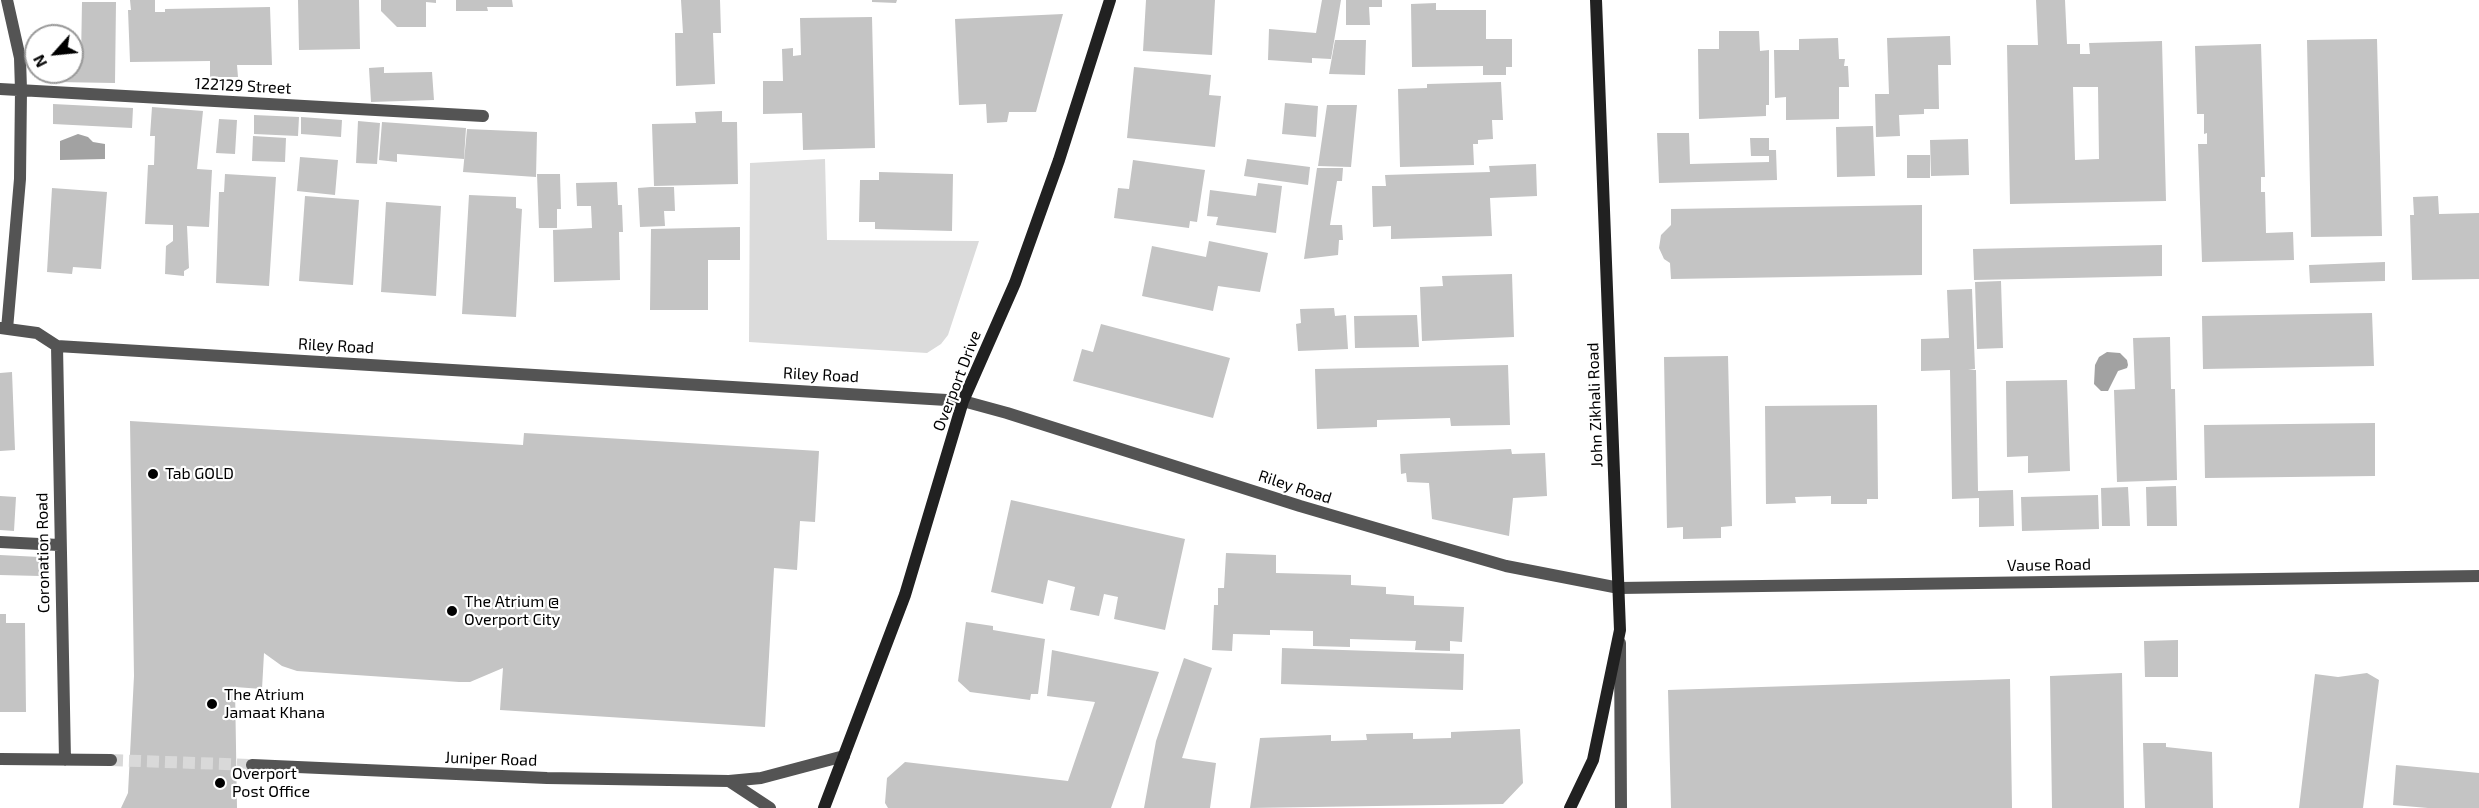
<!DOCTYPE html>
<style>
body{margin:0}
#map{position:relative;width:2479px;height:808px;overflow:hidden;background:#fff;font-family:"Exo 2",sans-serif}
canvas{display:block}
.north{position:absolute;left:24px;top:24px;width:60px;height:60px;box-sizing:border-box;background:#fff;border:2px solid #999;border-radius:50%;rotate:243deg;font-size:16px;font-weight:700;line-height:24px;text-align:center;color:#000}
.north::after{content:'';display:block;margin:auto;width:21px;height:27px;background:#000;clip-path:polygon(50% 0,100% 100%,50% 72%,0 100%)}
</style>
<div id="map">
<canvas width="2479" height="808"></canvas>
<div class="north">N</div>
</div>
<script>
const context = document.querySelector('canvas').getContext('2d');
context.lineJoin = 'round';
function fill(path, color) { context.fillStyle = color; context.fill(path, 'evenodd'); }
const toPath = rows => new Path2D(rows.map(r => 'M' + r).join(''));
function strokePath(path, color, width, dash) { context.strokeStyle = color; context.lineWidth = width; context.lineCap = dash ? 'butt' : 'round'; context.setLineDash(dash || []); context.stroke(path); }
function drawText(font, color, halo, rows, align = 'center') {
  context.font = font + ' "Exo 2",sans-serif'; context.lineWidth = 4.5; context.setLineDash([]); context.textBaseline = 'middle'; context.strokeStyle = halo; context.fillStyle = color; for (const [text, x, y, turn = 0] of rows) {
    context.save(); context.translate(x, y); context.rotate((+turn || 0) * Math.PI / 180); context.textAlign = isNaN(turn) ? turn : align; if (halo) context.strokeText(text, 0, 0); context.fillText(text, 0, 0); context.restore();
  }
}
fill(toPath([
 [825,159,827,240,979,241,948,335,941,344,927,353,749,342,750,163]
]), '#dbdbdb');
fill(toPath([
 [78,134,88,137,93,142,105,144,105,159,60,160,60,141],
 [2107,352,2120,353,2127,360,2128,365,2127,368,2118,371,2108,391,2101,391,2094,384,2095,365,2099,357]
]), '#a2a2a2');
fill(toPath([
 [130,0,155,0,155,12,165,12,165,9,270,7,272,65,237,65,238,77,210,77,210,61,130,62,128,10,131,10],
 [298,0,359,0,360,49,299,50],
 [381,0,436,0,436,3,426,2,426,27,397,27,381,11],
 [456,0,512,0,513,7,487,7,488,11,456,11],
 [681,0,720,0,721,33,713,33,715,84,676,86,675,33,683,33],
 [872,0,897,0,896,3,872,2],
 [1146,0,1215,0,1212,55,1143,51],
 [1322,0,1341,0,1331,59,1312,58,1312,63,1268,60,1269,29,1316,33],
 [1346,0,1382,0,1382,7,1369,7,1370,25,1346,25],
 [2036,0,2065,0,2067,44,2080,44,2080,54,2090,54,2089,43,2162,41,2166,201,2010,204,2007,45,2038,45],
 [2073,87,2098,87,2099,159,2075,160],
 [82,2,116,2,115,83,56,82,56,72,72,72,72,59,81,59],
 [1436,3,1436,10,1486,10,1486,39,1512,39,1512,67,1506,67,1506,75,1483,75,1483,66,1412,67,1411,4],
 [1063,14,1036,112,1009,112,1007,122,987,123,986,104,959,105,955,19],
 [872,17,875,148,803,150,802,113,763,114,763,81,783,81,782,49,793,48,793,56,801,55,800,18],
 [1719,31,1759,31,1760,51,1769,50,1769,105,1766,105,1766,116,1699,119,1698,49,1719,49],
 [1950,36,1951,65,1938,65,1939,109,1924,109,1924,114,1899,115,1900,136,1876,137,1875,94,1889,94,1887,38],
 [1838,38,1839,59,1845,59,1844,66,1848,66,1849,87,1839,87,1839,119,1786,120,1786,97,1775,98,1774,50,1799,50,1799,39],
 [2377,39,2382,236,2311,237,2307,40],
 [1335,40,1366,40,1365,75,1329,74],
 [2261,44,2265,177,2261,177,2261,192,2265,192,2266,233,2293,232,2294,260,2202,262,2198,144,2207,144,2207,133,2204,134,2204,114,2197,114,2195,46],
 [384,67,384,73,432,72,434,100,371,102,369,68],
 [1134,67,1211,75,1209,95,1221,96,1215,147,1127,138],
 [1501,82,1503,120,1492,120,1493,139,1478,140,1478,144,1473,144,1474,165,1400,167,1398,89,1427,88,1427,84],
 [1285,103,1318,106,1316,137,1282,134],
 [53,104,133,108,132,128,53,124],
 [1327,105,1357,105,1351,167,1318,166],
 [152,107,203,111,197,169,212,170,209,227,187,226,189,268,184,271,184,276,165,274,166,246,173,241,173,225,145,224,148,165,154,165,155,136,150,136],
 [722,111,722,122,737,122,738,184,654,186,652,124,696,123,695,112],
 [254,115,299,117,298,136,254,134],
 [301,117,342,120,341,137,301,134],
 [219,119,237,120,235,154,216,153],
 [358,121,380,123,377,164,356,163],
 [382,122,466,128,464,159,397,154,397,162,379,160],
 [1873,126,1875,176,1837,177,1836,127],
 [467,129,537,132,536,177,463,172],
 [1657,133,1689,133,1690,164,1769,162,1769,156,1751,156,1750,138,1769,138,1769,150,1776,150,1777,180,1659,183],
 [253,136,286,138,285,162,252,161],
 [1968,139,1969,175,1931,176,1930,140],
 [1907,155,1930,155,1930,178,1907,178],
 [300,157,338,160,335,195,297,191],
 [1247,159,1310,167,1308,185,1244,176],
 [1133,160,1205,170,1197,222,1190,221,1189,228,1114,218,1118,188,1129,189],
 [1536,164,1537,196,1490,198,1492,236,1391,239,1391,226,1373,227,1372,186,1386,186,1385,175,1490,172,1489,166],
 [1317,168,1343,168,1342,181,1337,181,1330,225,1342,225,1343,240,1339,240,1338,255,1304,259],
 [879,172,953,174,952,231,875,229,875,222,859,222,860,180,879,180],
 [225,174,276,177,269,286,216,283,219,192,224,192],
 [537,174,560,174,561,209,557,209,557,228,539,228],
 [617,182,618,205,622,205,623,232,619,232,620,280,554,282,553,230,592,228,591,206,577,206,576,183],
 [1258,183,1282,186,1276,233,1216,225,1218,217,1207,216,1210,190,1256,196],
 [651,187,674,187,675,211,664,211,665,226,640,227,638,188],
 [52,188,107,192,101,269,73,267,72,274,47,272],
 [469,195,516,197,516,208,522,209,516,317,462,314],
 [305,196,359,200,353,285,299,281],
 [2438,196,2439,214,2479,213,2479,279,2412,280,2410,215,2414,215,2413,197],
 [386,202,441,206,436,296,381,292],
 [1922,205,1922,275,1671,279,1670,263,1664,259,1659,248,1661,235,1671,225,1671,209],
 [740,227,740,260,708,260,708,310,650,310,651,229],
 [1209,241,1268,253,1260,292,1218,286,1213,311,1142,296,1152,246,1206,257],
 [2162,245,2162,276,1974,280,1973,249],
 [2385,262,2385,281,2310,283,2309,265],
 [1512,274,1514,337,1422,341,1420,287,1443,286,1442,276],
 [2001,281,2003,348,1977,349,1975,282],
 [1972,289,1975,369,1968,370,1976,370,1978,491,2013,490,2014,526,1979,527,1979,498,1952,499,1950,370,1921,371,1921,339,1949,338,1947,290],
 [1334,308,1335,316,1346,315,1348,349,1298,351,1296,324,1301,323,1300,309],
 [2372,313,2374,366,2203,369,2202,316],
 [1417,315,1419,347,1355,348,1354,316],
 [1101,324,1230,358,1213,418,1073,381,1082,349,1093,352],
 [2170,337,2171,389,2175,389,2177,480,2117,482,2114,390,2135,389,2133,338],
 [1728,356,1732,526,1721,527,1721,538,1683,539,1683,527,1667,528,1664,357],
 [1508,365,1510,425,1451,426,1450,418,1377,420,1377,427,1317,429,1315,369],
 [12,372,15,450,0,451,0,373],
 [2067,380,2070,471,2028,473,2028,456,2007,457,2006,381],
 [1877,405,1878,499,1867,499,1867,504,1831,504,1831,496,1795,497,1796,503,1766,504,1765,406],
 [130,421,523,445,524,433,819,451,815,522,800,521,797,570,774,568,765,727,500,710,503,668,470,682,459,682,297,671,282,666,264,653,262,689,235,687,237,808,121,808,128,793,134,676],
 [2375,423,2375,476,2205,478,2204,425],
 [1511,449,1512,454,1545,453,1547,496,1513,498,1509,536,1432,519,1429,483,1407,482,1406,473,1401,474,1400,454],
 [2176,486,2177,526,2147,526,2146,487],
 [2128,487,2130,526,2102,526,2101,488],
 [2098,495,2099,529,2022,531,2021,497],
 [0,496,16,497,14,531,0,530],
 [1011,500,1185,539,1165,630,1114,619,1118,597,1104,594,1099,616,1070,610,1075,587,1048,580,1043,604,991,592],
 [1226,553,1276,555,1276,573,1351,575,1351,585,1386,587,1386,594,1414,596,1414,605,1464,607,1462,642,1450,641,1450,651,1415,650,1416,641,1350,639,1350,647,1313,646,1313,631,1270,630,1270,635,1233,634,1232,651,1212,650,1214,605,1218,605,1218,588,1224,588],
 [0,555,40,557,40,576,0,575],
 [0,614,6,614,6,623,25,623,26,712,0,712],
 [966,622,993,626,993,630,1045,639,1038,694,1031,694,1030,700,970,692,958,681],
 [2178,640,2178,677,2145,677,2144,641],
 [1282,648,1464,654,1463,690,1281,684],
 [1052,650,1159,672,1111,808,888,808,885,803,887,778,905,762,1068,781,1095,702,1047,696],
 [1184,658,1212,668,1182,758,1216,763,1210,808,1144,808,1156,741],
 [2122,673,2124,808,2052,808,2050,676],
 [2367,673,2379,680,2363,808,2299,808,2315,674,2338,677],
 [2010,679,2012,808,1671,808,1668,690],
 [1520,729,1523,783,1503,804,1250,808,1260,738,1331,735,1331,741,1367,740,1366,734,1413,733,1413,739,1451,738,1451,732],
 [2143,743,2166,743,2166,747,2212,752,2213,808,2145,808],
 [2396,765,2479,773,2479,808,2428,808,2393,805]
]), '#c4c4c4');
strokePath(toPath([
 [111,760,252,765]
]), '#d9d9d9', 12, [12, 6]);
strokePath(toPath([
 [7,0,20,58,21,90,20,179,7,329],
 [0,89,483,116],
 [0,328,37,333,57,346,963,401,1007,413,1300,506,1440,547,1506,566,1619,588,2479,576],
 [57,346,65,760],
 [0,542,59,545],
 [1620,643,1621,808],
 [0,759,111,760],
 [252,765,547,778,729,781,761,778,844,756],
 [729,781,770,808]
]), '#545454', 12);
strokePath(toPath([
 [824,808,905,595,963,401,1015,283,1059,160,1110,0],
 [1570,808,1593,760,1620,630,1596,0]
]), '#212121', 12);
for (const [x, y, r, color] of [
 [153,474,6,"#000"],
 [452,611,6,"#000"],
 [212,704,6,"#000"],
 [220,783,6,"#000"]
]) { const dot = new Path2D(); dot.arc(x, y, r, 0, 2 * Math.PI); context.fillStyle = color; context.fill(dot); strokePath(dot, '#fff', 2); }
drawText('16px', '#000', '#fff', [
 ["122129 Street",243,86,3],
 ["Riley Road",336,346,3],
 ["Riley Road",821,375,3],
 ["Overport Drive",957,381,-69],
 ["John Zikhali Road",1595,405,-92],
 ["Riley Road",1295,487,18],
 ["Coronation Road",43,553,-91],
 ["Vause Road",2049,565,-1],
 ["Juniper Road",491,759,2]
]);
drawText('16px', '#000', '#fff', [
 ["Tab GOLD",165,474],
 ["The Atrium @",464,602],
 ["Overport City",464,620],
 ["The Atrium",224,695],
 ["Jamaat Khana",224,713],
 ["Overport",232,774],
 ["Post Office",232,792]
], 'left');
</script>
